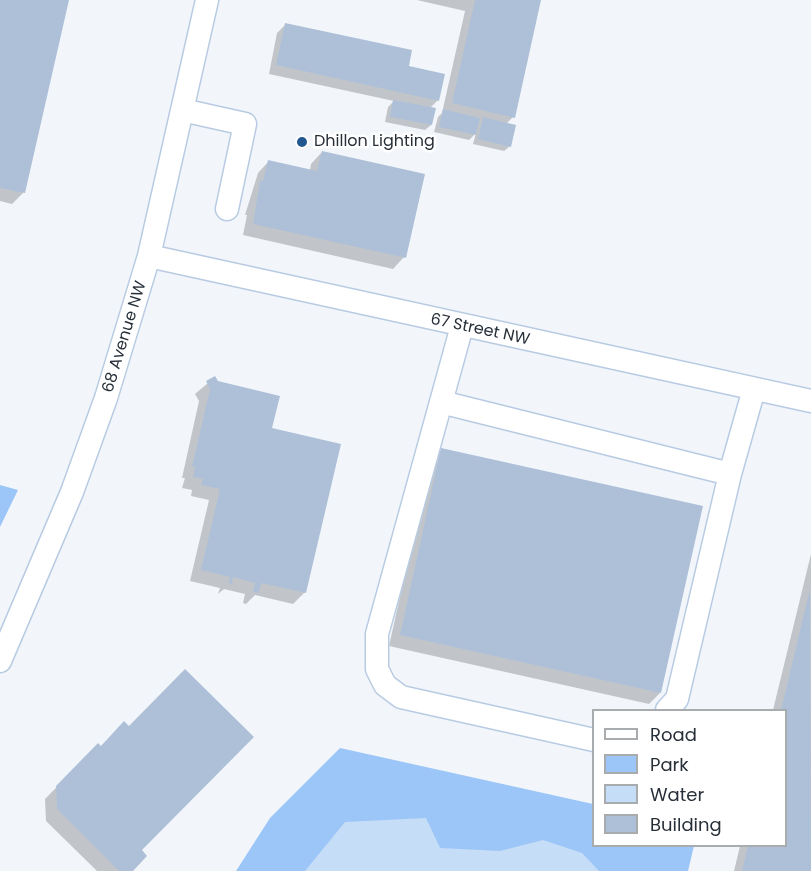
<!DOCTYPE html>
<style>
body{margin:0}
#map{position:relative;width:811px;height:871px;overflow:hidden;background:#f2f6fb;font-family:Poppins,sans-serif}
canvas{display:block}
.legend{position:absolute;left:592px;top:709px;width:195px;height:138px;box-sizing:border-box;background:#fff;border:2px solid #a9acaf;margin:0;padding:8px 10px;list-style:none;font-size:18px;color:#272f38}
.legend li{display:flex;align-items:center;gap:12px;height:30px}
.legend b{width:30px;border:2px solid #a9acaf}
</style>
<div id="map">
<canvas width="811" height="871"></canvas>
<ul class="legend">
<li><b style="height:8px;background:#fff"></b>Road</li>
<li><b style="height:16px;background:#9cc6f7"></b>Park</li>
<li><b style="height:16px;background:#c6ddf7"></b>Water</li>
<li><b style="height:16px;background:#adc0d7"></b>Building</li>
</ul>
</div>
<script>
const context = document.querySelector('canvas').getContext('2d');
context.lineJoin = 'round';
function fill(path, color) { context.fillStyle = color; context.fill(path, 'evenodd'); }
const toPath = rows => new Path2D(rows.map(r => 'M' + r).join(''));
function strokePath(path, color, width, dash) { context.strokeStyle = color; context.lineWidth = width; context.lineCap = dash ? 'butt' : 'round'; context.setLineDash(dash || []); context.stroke(path); }
function drawText(font, color, halo, rows, align = 'center') {
  context.font = font + ' Poppins,sans-serif'; context.lineWidth = 5; context.setLineDash([]); context.textBaseline = 'middle'; context.strokeStyle = halo; context.fillStyle = color; for (const [text, x, y, turn = 0] of rows) {
    context.save(); context.translate(x, y); context.rotate((+turn || 0) * Math.PI / 180); context.textAlign = isNaN(turn) ? turn : align; if (halo) context.strokeText(text, 0, 0); context.fillText(text, 0, 0); context.restore();
  }
}
fill(toPath([
 [0,485,18,490,0,527],
 [340,748,593,804,594,846,694,846,688,871,236,871,270,818]
]), '#9cc6f7');
fill(toPath([
 [426,818,440,848,500,851,543,840,582,853,599,871,305,871,345,822]
]), '#c6ddf7');
fill(toPath([
 [0,0,68,0,23,193,12,204,0,201],
 [417,0,540,0,513,117,506,124,510,146,504,151,473,144,476,133,469,140,434,132,438,117,442,113,465,11],
 [286,24,407,67,438,100,429,109,431,125,425,130,385,122,388,107,394,101,269,74,277,33],
 [322,152,404,257,393,269,243,235,247,215,245,215,258,173,269,161,310,170,311,164],
 [214,378,270,429,305,592,293,604,255,595,246,604,243,603,245,594,224,589,218,594,220,588,190,581,209,500,191,496,192,490,182,488,185,478,182,478,199,401,195,394],
 [442,449,660,693,649,704,389,646,430,461],
 [811,554,811,871,734,871,740,846,786,846,786,710,773,710],
 [98,745,140,850,130,871,97,871,46,821,45,799]
]), '#0003');
fill(toPath([
 [0,0,69,0,25,193,0,188],
 [475,0,541,0,515,118,452,103],
 [285,23,412,50,409,66,445,74,439,101,276,65],
 [393,100,436,108,432,125,390,117],
 [443,109,480,118,476,135,439,127],
 [483,117,516,125,511,147,478,139],
 [322,151,425,174,406,258,253,224,260,181,263,181,268,160,317,171],
 [215,376,218,381,280,396,272,428,341,444,306,593,261,583,259,593,253,592,255,583,233,577,232,584,229,583,230,577,201,570,220,489,201,485,203,479,193,477,195,467,192,467,210,389,206,381],
 [441,448,703,506,661,693,400,635],
 [810,589,811,871,742,871,748,846,786,846,786,710,781,710],
 [185,669,254,737,142,850,147,856,133,871,119,871,57,809,56,786,98,743,101,746,124,721,129,726]
]), '#adc0d7');
const minor = toPath([
 [182,110,245,124,227,209],
 [149,256,811,401],
 [462,326,377,634,377,669,385,685,401,697,594,740],
 [441,402,730,474],
 [0,661,72,492,106,398,149,256,207,0],
 [667,710,677,699,730,474,754,389]
]);
strokePath(minor, '#b8cbe2', 25);
strokePath(minor, '#fff', 22);
for (const [x, y, r, color] of [
 [302,142,6,"#235790"]
]) { const dot = new Path2D(); dot.arc(x, y, r, 0, 2 * Math.PI); context.fillStyle = color; context.fill(dot); strokePath(dot, '#fff', 2); }
drawText('16px', '#272f38', '#fff', [
 ["Dhillon Lighting",314,142]
], 'left');
drawText('16px', '#272f38', '#fff', [
 ["67 Street NW",480,330,12],
 ["68 Avenue NW",125,337,-73]
]);
</script>
